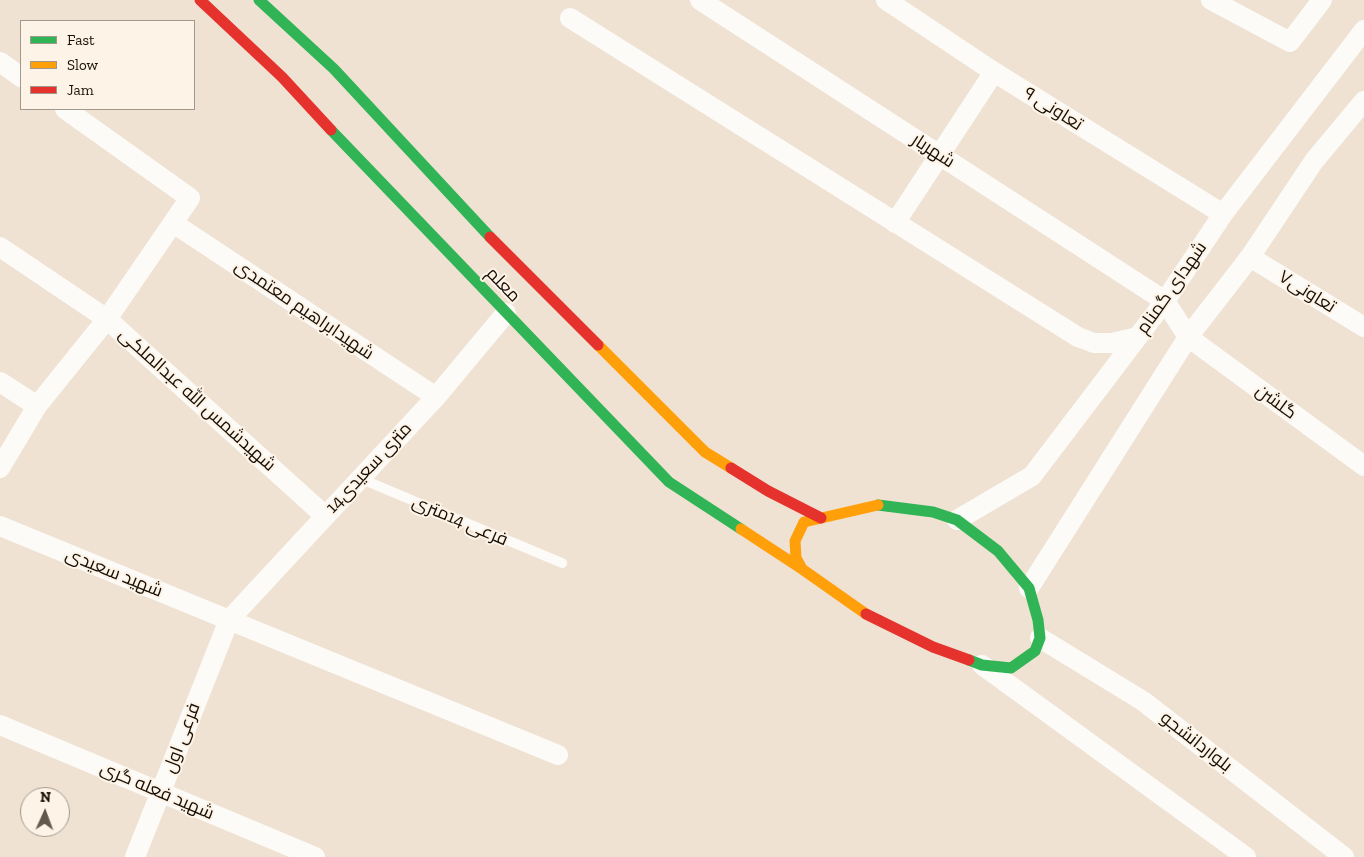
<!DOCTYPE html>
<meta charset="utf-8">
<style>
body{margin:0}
#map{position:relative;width:1364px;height:857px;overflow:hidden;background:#efe2d2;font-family:"Zilla Slab",serif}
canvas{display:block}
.legend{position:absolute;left:20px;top:20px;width:175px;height:90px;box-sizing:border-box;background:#fdf3e7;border:1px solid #a1978c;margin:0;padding:6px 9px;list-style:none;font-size:15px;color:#160e04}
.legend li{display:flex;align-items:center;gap:10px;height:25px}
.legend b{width:25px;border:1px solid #a1978c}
.north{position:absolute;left:20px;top:787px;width:50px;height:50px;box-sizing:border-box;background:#fdf3e7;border:1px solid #a1978c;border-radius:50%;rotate:2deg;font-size:14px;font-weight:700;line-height:20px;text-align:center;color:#160e04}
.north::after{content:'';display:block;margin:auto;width:18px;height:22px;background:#62584c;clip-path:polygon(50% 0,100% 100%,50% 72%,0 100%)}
</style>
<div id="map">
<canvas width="1364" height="857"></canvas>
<ul class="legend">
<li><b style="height:6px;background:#30b455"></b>Fast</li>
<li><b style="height:6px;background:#ff9f0a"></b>Slow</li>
<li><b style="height:6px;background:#e5322d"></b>Jam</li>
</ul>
<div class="north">N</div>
</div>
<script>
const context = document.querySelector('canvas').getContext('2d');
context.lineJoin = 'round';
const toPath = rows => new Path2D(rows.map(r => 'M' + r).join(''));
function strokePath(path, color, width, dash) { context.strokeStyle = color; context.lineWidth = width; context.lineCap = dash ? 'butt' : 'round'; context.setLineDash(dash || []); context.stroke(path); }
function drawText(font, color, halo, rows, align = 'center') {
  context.font = font + ' "Zilla Slab",Cairo,serif'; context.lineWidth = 4; context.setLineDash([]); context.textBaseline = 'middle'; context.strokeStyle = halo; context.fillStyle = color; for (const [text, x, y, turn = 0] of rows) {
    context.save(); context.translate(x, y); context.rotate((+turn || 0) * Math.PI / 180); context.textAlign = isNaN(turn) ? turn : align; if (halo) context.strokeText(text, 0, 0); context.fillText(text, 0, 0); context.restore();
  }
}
strokePath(toPath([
 [359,478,562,563]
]), '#fdfbf8', 10);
strokePath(toPath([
 [700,0,1165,301,1188,337,1364,466],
 [886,0,994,72,1223,214],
 [1211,0,1290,42,1322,0],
 [570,18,1078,337,1094,343,1112,343,1138,337],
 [0,62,21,77],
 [173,223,436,397],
 [895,223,994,72],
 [0,247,107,319,190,198,65,109],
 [1250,257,1364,327],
 [0,382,37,406,0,468],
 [37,406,107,319,324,515],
 [957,520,1032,476,1165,301,1223,214,1364,30],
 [0,526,558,755],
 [1029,588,1188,337,1250,257,1314,161,1364,101],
 [1040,638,1143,701,1344,857],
 [982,665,1246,857],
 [0,725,315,857],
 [135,857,229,620,436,397,506,313]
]), '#fdfbf8', 20);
strokePath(toPath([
 [259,0,334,69,490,237],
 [331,130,669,482,741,529],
 [878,505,933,512,957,520,998,551,1029,588,1038,620,1040,638,1035,651,1011,668,982,665,969,660]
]), '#30b455', 11);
strokePath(toPath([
 [598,345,705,452,731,468],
 [741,529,802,569],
 [866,614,802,569,796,558,795,541,804,522,878,505]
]), '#ff9f0a', 11);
strokePath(toPath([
 [200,0,282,77,331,130],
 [490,237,598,345],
 [731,468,768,491,821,518],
 [866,614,933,647,969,660]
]), '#e5322d', 11);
drawText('18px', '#160e04', '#fdf3e7', [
 ["تعاونی ۹",1053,109,32],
 ["شهریار",933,151,33],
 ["معلم",503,285,46],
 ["شهدای گمنام",1172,288,-55],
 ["تعاونی۷",1307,292,32],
 ["شهیدابراهیم معتمدی",304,310,34],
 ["شهیدشمس الله عبدالملکی",197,400,42],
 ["گلشن",1276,402,36],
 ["14متری سعیدی",369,468,-47],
 ["فرعی 14متری",460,521,23],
 ["شهید سعیدی",114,573,22],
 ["فرعی اول",182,738,-69],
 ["بلواردانشجو",1196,742,38],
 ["شهید فعله گری",157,791,23]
]);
</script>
